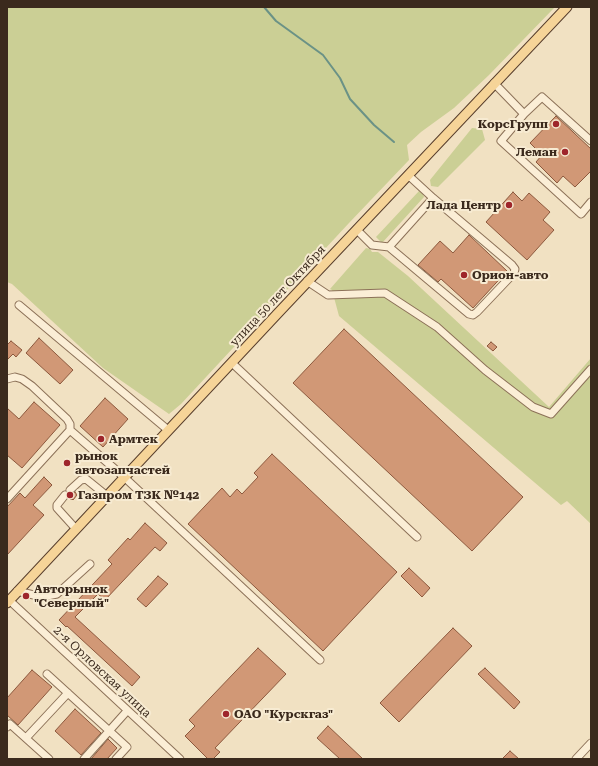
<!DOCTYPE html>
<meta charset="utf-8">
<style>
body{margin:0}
#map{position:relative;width:598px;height:766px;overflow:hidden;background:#f1e1c2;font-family:"Roboto Serif",serif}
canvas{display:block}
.frame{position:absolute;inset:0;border:8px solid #3b2a1d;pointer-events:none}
</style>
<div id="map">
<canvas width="598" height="766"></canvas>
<div class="frame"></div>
</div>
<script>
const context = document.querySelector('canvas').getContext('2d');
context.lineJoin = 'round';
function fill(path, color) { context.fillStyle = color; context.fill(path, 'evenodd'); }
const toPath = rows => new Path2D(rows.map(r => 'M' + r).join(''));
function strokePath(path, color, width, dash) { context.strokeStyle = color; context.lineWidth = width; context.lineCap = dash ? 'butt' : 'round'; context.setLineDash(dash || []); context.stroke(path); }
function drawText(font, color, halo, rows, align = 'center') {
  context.font = font + ' "Roboto Serif",serif'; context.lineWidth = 4; context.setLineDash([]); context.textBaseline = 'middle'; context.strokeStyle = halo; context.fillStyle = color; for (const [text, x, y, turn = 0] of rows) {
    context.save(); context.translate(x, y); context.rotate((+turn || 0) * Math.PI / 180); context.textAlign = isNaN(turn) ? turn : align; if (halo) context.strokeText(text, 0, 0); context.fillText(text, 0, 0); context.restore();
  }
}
fill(toPath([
 [7,7,555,7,489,75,454,108,421,132,407,145,409,160,349,223,181,404,169,414,103,368,12,284,7,282],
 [472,128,482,129,485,140,438,187,431,186,430,180],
 [419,191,423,194,424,197,382,243,376,237],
 [366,248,370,249,372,252,378,252,408,276,549,407,591,358,591,524,567,501,561,505,339,316,332,290,330,289]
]), '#cbcf95');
strokePath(toPath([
 [264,7,276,21,323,55,340,78,350,99,374,125,394,142]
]), '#6b9286', 2);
const building = toPath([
 [556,116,591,149,591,171,575,187,563,176,557,183,536,162,542,155,530,143,556,116],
 [513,192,522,201,529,193,550,212,543,220,554,230,527,260,486,222,513,192],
 [469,235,507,271,473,308,441,279,438,282,418,265,440,241,453,253,469,235],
 [344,329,523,497,472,551,293,383,344,329],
 [39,338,73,370,60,384,26,353,39,338],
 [11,341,22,350,16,357,13,354,7,360,7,345,11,341],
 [491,342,497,347,493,351,487,346,491,342],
 [105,398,128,419,103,447,80,426,105,398],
 [34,402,60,425,22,468,7,455,7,408,19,419,34,402],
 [272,454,397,572,323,651,188,524,222,488,230,497,237,489,242,494,258,477,254,473,272,454],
 [44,477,52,485,33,505,44,515,7,555,7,507,20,493,25,498,44,477],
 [75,492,77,495,73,500,72,499,71,500,69,498,70,495,75,492],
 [145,523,167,543,160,551,155,547,105,600,98,594,75,617,140,677,132,686,67,626,66,627,59,620,112,564,108,560,128,538,130,540,145,523],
 [409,568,430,588,422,597,401,576,409,568],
 [158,576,168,584,146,607,137,599,158,576],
 [453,628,472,646,399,722,380,703,453,628],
 [258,648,286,674,215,748,220,752,213,759,208,759,185,736,195,726,189,720,258,648],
 [485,668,520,702,514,709,478,674,485,668],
 [32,670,52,687,18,725,7,715,7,698,32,670],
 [75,709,101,733,81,755,55,731,75,709],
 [328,726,363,759,340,759,317,738,328,726],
 [108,739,117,748,107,759,91,759,108,739],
 [510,751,519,759,502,759,510,751]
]);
fill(building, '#d19876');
strokePath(building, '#8c583d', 1);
const minor = toPath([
 [494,83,524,114],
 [591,141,542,97,524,114,501,141,581,214,591,202],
 [357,230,372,245,389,247,469,314,473,315,477,312,514,273,515,269,512,265,433,198,408,175],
 [389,247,433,198],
 [307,281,328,295,385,293,437,327,485,370,533,407,551,414,591,369],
 [19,305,168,430],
 [232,363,417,537],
 [7,379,15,377,22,379,32,386,67,419,70,424,70,430,7,499],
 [70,430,124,477,320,660],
 [70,490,81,480,86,479,107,496],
 [65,495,57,505,57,508,76,529],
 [17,591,42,597,57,594,90,564],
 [9,600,180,759],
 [47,674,127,747,116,759],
 [7,727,10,724,49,759],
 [26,738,68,693],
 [84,759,127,711],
 [576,759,591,743]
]);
const major = toPath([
 [7,603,279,312,567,7]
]);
strokePath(minor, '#8c7158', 9);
strokePath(major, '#593f2d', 11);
strokePath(minor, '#fbeed6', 7);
strokePath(major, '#f6d498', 9);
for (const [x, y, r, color] of [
 [556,124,4,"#9e252b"],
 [565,152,4,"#9e252b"],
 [509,205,4,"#9e252b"],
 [464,275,4,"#9e252b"],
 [101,439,4,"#9e252b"],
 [67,463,4,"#9e252b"],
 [70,495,4,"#9e252b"],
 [26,596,4,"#9e252b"],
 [226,714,4,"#9e252b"]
]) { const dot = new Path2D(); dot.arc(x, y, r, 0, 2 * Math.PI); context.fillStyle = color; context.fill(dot); strokePath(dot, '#f7ebd2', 1.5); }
drawText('bold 12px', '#3b2a1d', '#f7ebd2', [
 ["КорсГрупп",548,124,"right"],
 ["Леман",557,152,"right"],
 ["Лада Центр",501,205,"right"],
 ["Орион-авто",472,275],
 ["Армтек",109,439],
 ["рынок",75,456],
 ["автозапчастей",75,470],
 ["Газпром ТЗК №142",78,495],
 ["Авторынок",34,589],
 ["\"Северный\"",34,603],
 ["ОАО \"Курскгаз\"",234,714]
], 'left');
drawText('12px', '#3b2a1d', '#f7ebd2', [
 ["улица 50 лет Октября",278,296,-47],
 ["2-я Орловская улица",102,672,43]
]);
</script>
